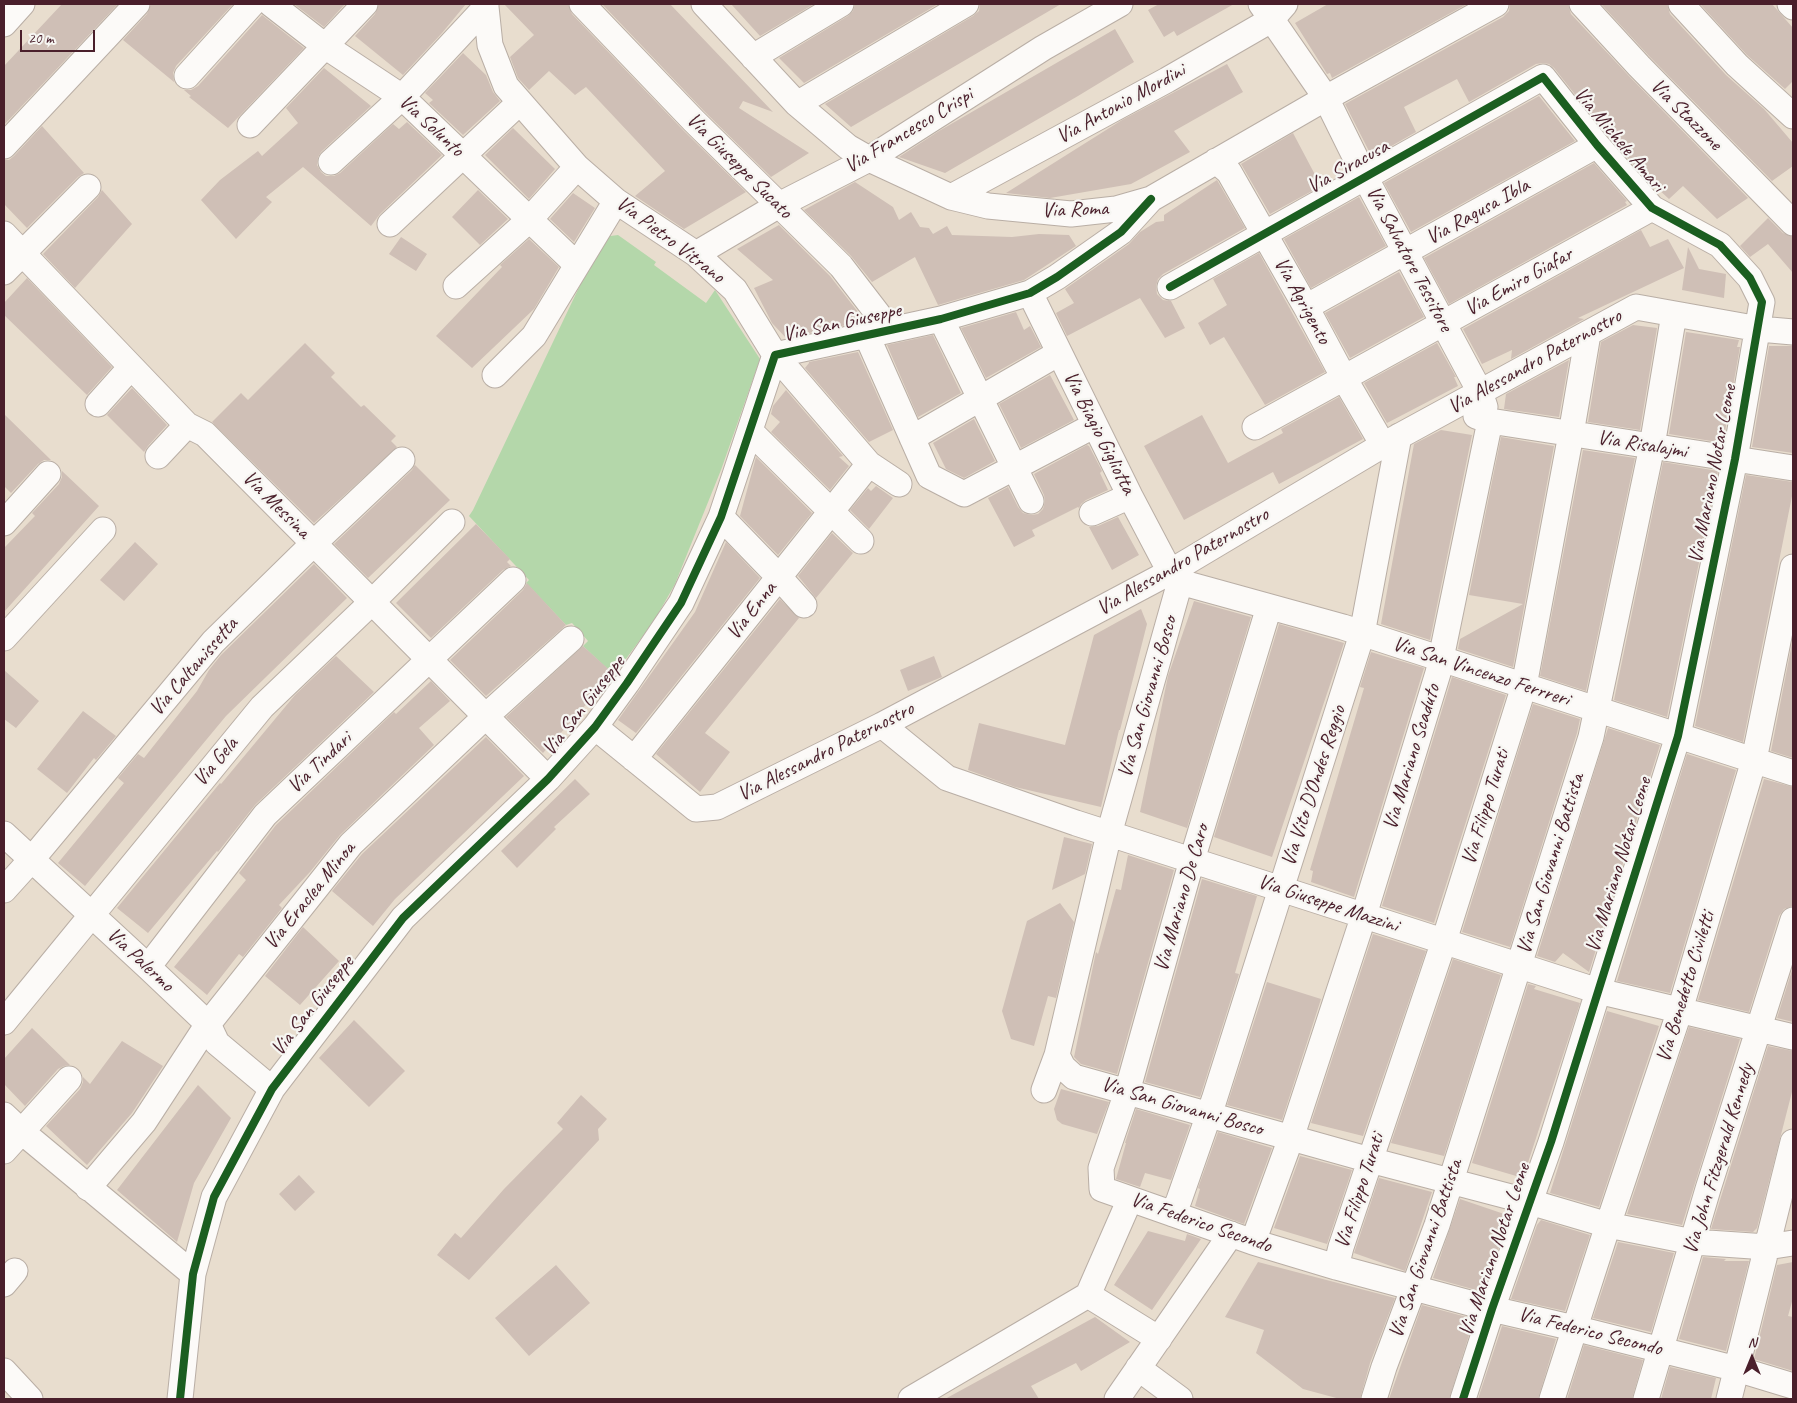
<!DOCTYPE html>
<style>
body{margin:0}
#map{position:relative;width:1797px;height:1403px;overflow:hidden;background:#e8ddce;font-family:Caveat,sans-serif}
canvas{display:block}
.frame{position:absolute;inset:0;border:5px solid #4a1f2b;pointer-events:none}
.north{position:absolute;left:1727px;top:1333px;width:50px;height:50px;-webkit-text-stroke:4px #f6f6f2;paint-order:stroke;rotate:0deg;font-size:14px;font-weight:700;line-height:20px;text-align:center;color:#4a1f2b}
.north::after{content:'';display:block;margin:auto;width:18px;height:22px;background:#4a1f2b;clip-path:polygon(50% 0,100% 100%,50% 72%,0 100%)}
.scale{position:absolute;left:20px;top:30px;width:75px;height:22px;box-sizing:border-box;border:2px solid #4a1f2b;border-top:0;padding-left:6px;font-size:15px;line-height:18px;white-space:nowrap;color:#4a1f2b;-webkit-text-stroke:4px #f6f6f2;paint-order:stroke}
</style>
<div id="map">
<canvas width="1797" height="1403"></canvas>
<div class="frame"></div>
<div class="north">N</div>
<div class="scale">20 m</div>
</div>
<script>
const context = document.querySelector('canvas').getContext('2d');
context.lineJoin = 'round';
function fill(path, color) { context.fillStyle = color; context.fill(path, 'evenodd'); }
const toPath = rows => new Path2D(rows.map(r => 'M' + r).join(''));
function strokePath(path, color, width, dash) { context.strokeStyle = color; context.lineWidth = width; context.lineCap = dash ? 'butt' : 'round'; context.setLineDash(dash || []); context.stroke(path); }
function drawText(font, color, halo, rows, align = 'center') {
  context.font = font + ' Caveat,sans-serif'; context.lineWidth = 4.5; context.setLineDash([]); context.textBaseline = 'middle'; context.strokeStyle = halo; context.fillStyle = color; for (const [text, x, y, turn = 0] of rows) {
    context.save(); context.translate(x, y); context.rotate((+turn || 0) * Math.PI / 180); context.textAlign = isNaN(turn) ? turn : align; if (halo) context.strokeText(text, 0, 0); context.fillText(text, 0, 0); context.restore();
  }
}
fill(toPath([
 [618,235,656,262,654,265,706,303,715,290,760,359,721,470,675,584,654,621,614,675,583,646,588,641,572,623,566,625,526,583,529,580,469,516,473,510,603,237]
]), '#b4d7aa');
fill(toPath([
 [62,4,118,4,4,125,4,66],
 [151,4,233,4,176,66,173,73,174,82,123,40,147,14],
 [294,4,345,4,324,27],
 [379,4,466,4,442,33,403,75,355,36,375,14],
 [504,4,568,4,572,14,684,131,746,192,684,229,635,196,665,171,586,87,575,95,549,71,529,90,518,78,510,57,534,35],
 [602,4,670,4,773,112,743,101,739,108,809,153,771,177,704,111],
 [731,4,814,4,760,36],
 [855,4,938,4,804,83,779,58,848,16,853,11],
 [980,4,1061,4,851,127,825,104,973,16,979,11],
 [1159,4,1234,4,1177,36,1174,31,1164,37,1148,10],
 [1328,4,1467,4,1332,78,1330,73,1327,74,1324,69,1295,23],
 [1510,4,1568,4,1571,14,1629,76,1748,198,1717,219,1683,186,1669,199,1655,186,1653,187,1608,136,1554,68,1549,64,1543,63,1536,64,1469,102,1457,79,1404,107,1416,132,1372,157,1345,104,1503,17,1509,11],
 [1601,4,1667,4,1670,14,1726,75,1764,109,1793,143,1793,166,1772,181,1649,56],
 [1700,4,1772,4,1793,28,1793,81,1785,89,1747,55],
 [262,15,304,48,228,128,189,97,191,96,184,90,191,90,198,86],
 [1115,29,1134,62,1078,96,945,173,899,157,939,131],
 [463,53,486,75,493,92,500,101,463,135,429,103,433,100,425,93],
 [1227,64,1243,92,1174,131,1190,152,1131,184,1050,198,1006,193,1122,120],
 [324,68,371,106,321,152,318,157,317,165,321,172,326,176,334,176,340,173,393,124,399,129,407,122,442,155,380,214,371,226,303,167,266,197,272,202,236,239,201,200,220,180,258,151,262,156,298,123,286,108],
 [1539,96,1575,141,1411,232,1384,183],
 [42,126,84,173,78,177,27,228,4,204,4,160,9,160,14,156],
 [513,128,555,169,529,199,485,155],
 [1293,133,1321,186,1270,214,1241,164],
 [1594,163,1627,201,1625,202,1627,205,1449,304,1424,258],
 [1217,180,1245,228,1163,274,1158,279,1156,286,1157,294,1163,300,1171,301,1185,328,1165,338,1140,298,1067,336,1056,313,1074,303,1065,289,1129,244,1140,232,1156,222,1164,221,1164,215],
 [855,182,893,207,899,220,911,212,920,227,929,228,933,234,947,226,952,235,1012,237,1039,234,1069,235,1076,246,1024,280,938,305,915,257,872,282,851,256,804,210],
 [102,190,132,224,75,288,43,254,98,197],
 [478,190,508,219,480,245,452,217],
 [573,193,595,208,574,242,550,219],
 [1359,197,1386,246,1311,288,1284,239],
 [1768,218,1783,233,1793,237,1793,273,1768,244,1750,257,1740,246],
 [779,225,830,276,865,321,786,338,772,323,754,288,773,280,737,249],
 [1641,230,1650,247,1668,239,1684,268,1578,318,1584,319,1511,359,1512,350,1482,364,1463,329],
 [401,237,427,254,416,271,389,254],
 [529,239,559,267,534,309,472,368,436,336,502,267,500,265],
 [1688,247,1699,269,1726,274,1724,298,1682,290],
 [1259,253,1325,372,1265,405,1224,337,1210,345,1198,323,1227,305,1213,279],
 [1399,272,1424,317,1350,358,1325,313],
 [27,278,112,367,87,395,4,315,4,303],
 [1016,312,1024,330,1030,326,1041,347,986,378,961,328],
 [1633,325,1657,328,1640,430,1588,422,1601,342],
 [1686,332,1739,340,1737,347,1740,347,1723,443,1669,434],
 [933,335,961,393,918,417,887,345],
 [305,343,335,373,331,377,361,407,364,405,396,436,391,441,397,447,314,523,212,422,241,393,248,400],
 [1437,343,1456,377,1454,377,1458,386,1387,423,1364,383],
 [1769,346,1793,346,1793,453,1752,447],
 [858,352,893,430,869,442,805,368,809,363,809,362],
 [1569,360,1559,417,1504,409,1506,394],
 [1050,375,1074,420,1021,448,999,404],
 [132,388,167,425,148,446,144,452,107,415],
 [786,390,843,456,839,457,849,466,830,490,771,432,780,422,771,414,773,406],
 [1339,397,1363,439,1279,484,1273,472,1184,520,1144,446,1202,415,1228,463,1283,433,1281,429],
 [4,414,51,460,44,460,38,464,11,493,4,486],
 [974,419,995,461,964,478,946,469,933,443],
 [1441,430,1472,435,1430,640,1381,624,1414,444],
 [1501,437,1554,446,1513,667,1458,649,1460,639,1523,604,1469,595],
 [1087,445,1089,446,1102,471,1100,473,1108,490,1086,500,1081,504,1079,508,1078,507,1032,530,1035,536,1014,547,988,498,1008,487,1018,507,1023,513,1031,515,1038,514,1043,509,1045,501,1044,495,1034,474],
 [1583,450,1635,458,1586,691,1540,676],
 [756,457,812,513,778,555,740,516],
 [1663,462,1718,471,1667,717,1614,700],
 [415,465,450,500,368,578,334,544,412,470],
 [62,471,99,506,4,612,4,548,35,516,32,513,59,484,62,477],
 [1746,475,1793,482,1793,491,1743,742,1695,726],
 [876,486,893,498,869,529,850,510,868,488,871,491],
 [1118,517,1139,555,1112,570,1089,527,1098,526],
 [476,524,510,559,507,562,511,566,503,570,431,638,396,603],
 [832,533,853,553,816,598,798,576],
 [135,542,158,564,124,601,100,580],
 [726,542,760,578,636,733,618,720,695,612],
 [314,564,347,598,226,716,85,886,58,863,124,783,118,778,138,754,144,758,197,691,209,670,221,655],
 [527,583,566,625,486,696,450,660,523,590],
 [780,599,799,618,705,733,730,752,700,792,656,754],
 [1194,601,1251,617,1187,828,1140,812,1168,676],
 [1141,609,1147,624,1120,730,1119,730,1101,807,1015,787,968,770,979,723,1065,745,1094,635],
 [1279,624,1344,643,1272,857,1214,837],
 [1793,638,1793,758,1771,751],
 [583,646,615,675,594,703,590,700,543,753,506,717],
 [1371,652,1424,668,1354,897,1311,882,1313,871,1310,870,1364,688,1360,687],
 [336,656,374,692,255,805,218,852,217,851,148,933,117,908,220,783,221,784,295,695],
 [934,656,942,677,908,691,900,670],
 [4,670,39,701,16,728,4,719],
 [1452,677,1506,695,1434,923,1382,906],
 [431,681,450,701,419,728,434,745,340,835,310,872,279,905,282,908,243,957,239,954,207,995,174,967,246,880,239,873,276,825,394,712,396,714],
 [1533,704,1580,719,1577,733,1510,947,1462,932],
 [83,711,116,736,96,760,94,758,67,793,37,769],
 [1608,728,1660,745,1589,972,1563,953,1555,962,1537,956],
 [486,737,524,776,395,899,373,926,332,891,362,854],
 [1687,754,1736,770,1670,993,1617,981],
 [575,779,590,794,554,827,556,829,517,868,501,851],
 [1764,779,1793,787,1793,906,1784,909,1779,916,1749,1012,1698,1000],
 [1064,837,1092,844,1085,874,1052,890],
 [1128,855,1174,870,1117,1074,1081,1064,1074,1057,1096,952,1098,954,1116,889,1121,890],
 [1202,879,1257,896,1235,973,1239,974,1200,1097,1145,1082],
 [1060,903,1074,922,1056,998,1048,996,1034,1046,1011,1039,1002,1011,1027,921],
 [303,927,339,961,300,1005,265,976],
 [1373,934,1426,951,1363,1136,1311,1123],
 [1453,959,1501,975,1444,1156,1391,1143],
 [1793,967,1793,1022,1777,1018],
 [1267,982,1321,999,1282,1120,1227,1105],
 [1528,984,1536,986,1534,989,1580,1003,1523,1178,1472,1163],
 [1607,1011,1659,1026,1599,1207,1550,1193],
 [354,1020,405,1071,369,1107,319,1058],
 [1689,1027,1740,1039,1682,1225,1627,1214],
 [32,1028,70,1065,64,1066,58,1069,25,1106,4,1084,4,1059],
 [122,1041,163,1066,132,1113,87,1165,46,1126,80,1089,83,1082,83,1077,90,1084],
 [1768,1046,1793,1051,1793,1088,1757,1228,1753,1232,1711,1229],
 [198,1085,231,1118,194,1183,177,1242,117,1190],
 [1061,1089,1109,1102,1097,1134,1062,1124,1057,1120,1054,1109],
 [581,1095,607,1119,598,1129,599,1140,469,1280,437,1255,455,1233,461,1238,504,1189,563,1129,557,1123],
 [1136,1109,1190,1125,1171,1180,1145,1173,1140,1187,1116,1179,1126,1143,1125,1143],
 [1218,1132,1272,1148,1244,1224,1195,1206,1200,1189,1198,1188],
 [1300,1156,1352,1170,1327,1244,1274,1228],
 [299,1175,315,1192,295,1211,279,1194],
 [1379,1178,1432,1192,1405,1271,1354,1253],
 [1460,1199,1510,1216,1483,1292,1433,1278],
 [1541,1220,1590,1235,1565,1311,1511,1299,1537,1225],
 [1148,1231,1185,1241,1187,1234,1201,1239,1152,1310,1114,1285],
 [1618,1242,1674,1253,1651,1332,1593,1318],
 [1703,1257,1726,1259,1724,1261,1749,1261,1726,1351,1679,1339],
 [1258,1262,1395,1298,1370,1363,1360,1399,1340,1399,1303,1389,1256,1353,1264,1330,1225,1317],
 [1793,1262,1793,1298,1788,1316,1793,1317,1793,1371,1754,1359,1777,1265],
 [556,1265,590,1303,529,1356,495,1318],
 [1422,1305,1474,1319,1449,1399,1389,1399],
 [1095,1317,1130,1342,1081,1371,1076,1363,1031,1386,1039,1399,945,1399],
 [1502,1326,1556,1339,1538,1399,1478,1399],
 [1584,1345,1643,1360,1632,1399,1567,1399],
 [1670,1367,1716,1378,1711,1399,1661,1399]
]), '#cfbfb6');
const minor = toPath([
 [271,4,325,46,402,97,577,265],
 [582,4,694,121,841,266,881,318,894,329],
 [704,4,797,104,848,147,869,159,951,197,988,206,1071,214,1116,209,1151,199,1326,98,1496,4],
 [1261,4,1326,98,1365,177,1480,392,1485,407],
 [1582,4,1639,66,1793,223],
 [1681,4,1737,65,1793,116],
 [1790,4,1793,7],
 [486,7,490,45,506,86,577,167,616,201,696,254,735,290,775,355,869,464,899,484],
 [4,24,22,4],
 [753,57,841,4],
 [187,76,252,4],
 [797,104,966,4],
 [250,125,365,4],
 [4,146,137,4],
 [1216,161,1229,172,1306,307,1344,378,1383,445],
 [331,162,402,97,486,7,486,4],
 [951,197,1167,80,1271,20,1285,4],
 [390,224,520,102],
 [4,234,187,425,205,434,548,779],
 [696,254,779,205,869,159,1043,48,1120,4],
 [4,272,88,187],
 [456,286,529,220,577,167],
 [1170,287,1543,77,1597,145,1652,208,1720,245,1750,278,1762,302,1735,459,1678,736,1551,1142,1492,1309,1463,1399],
 [1030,293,1130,496,1170,572,1180,582,1343,627,1793,773],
 [1306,307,1597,145],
 [941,319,1031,501],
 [867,336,929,476,964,494,1095,425],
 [495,375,534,336,616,201],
 [98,404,131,367],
 [1476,416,1490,421,1793,468],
 [1255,427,1652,208],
 [750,431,861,541],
 [912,438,1059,353],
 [158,456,187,425],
 [1092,513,1130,496],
 [721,517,779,577,804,605],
 [4,523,48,474],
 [1269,607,1192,860,1127,1092,1101,1168,1102,1189,1253,1242,1336,1267,1492,1309,1574,1328,1737,1369,1793,1386],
 [4,638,103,530],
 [882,725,947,778,1076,823,1598,991,1793,1037],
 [595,727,696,809,717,807,882,725,1170,572,1383,445,1636,307,1759,329,1793,332],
 [634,759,869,464],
 [4,834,148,967,208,1024,217,1043,272,1089],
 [4,890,32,859,213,642,314,543,402,460],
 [148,967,265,815,513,580],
 [4,1022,262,707,372,602,452,522],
 [1057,1055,1063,1067,1074,1077,1370,1160,1530,1202,1608,1225,1693,1242,1767,1247,1793,1243],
 [1044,1090,1057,1055,1109,834,1180,582],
 [4,1115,21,1131,193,1274],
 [4,1151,69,1079],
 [88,1188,144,1122,208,1024,351,844,486,716,571,639],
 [1173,1214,1179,1200,1214,1100,1362,634,1399,436],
 [1253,1242,1291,1138,1364,915,1438,673,1490,421],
 [1336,1267,1341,1247,1444,941,1524,686,1571,434,1588,334],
 [4,1284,15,1271],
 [1088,1295,1130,1199],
 [1138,1368,1180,1399],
 [4,1371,30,1399],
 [180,1399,193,1274,214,1197,272,1089,403,918,548,779,595,727,627,683,681,603,721,517,775,355,941,319,1030,293,1057,277,1121,232,1151,199],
 [911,1399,1088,1295,1159,1339],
 [1117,1399,1231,1234],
 [1374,1399,1384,1367,1437,1225,1591,737,1652,446,1674,314],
 [1552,1399,1608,1225,1680,1010,1754,760,1793,567],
 [1646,1399,1708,1189,1793,920],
 [1729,1399,1793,1142]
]);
strokePath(minor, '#b9aea5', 27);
strokePath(minor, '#fcfaf8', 25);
strokePath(toPath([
 [1170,287,1543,77,1597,145,1652,208,1720,245,1750,278,1762,302,1735,459,1678,736,1551,1142,1492,1309,1463,1399],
 [180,1399,193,1274,214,1197,272,1089,403,918,548,779,595,727,627,683,681,603,721,517,775,355,941,319,1030,293,1057,277,1121,232,1151,199]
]), '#1b5e20', 8);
drawText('21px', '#4a1f2b', '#f6f6f2', [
 ["Via Antonio Mordini",1121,104,-29],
 ["Via Stazzone",1686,115,45],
 ["Via Solunto",431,126,43],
 ["Via Francesco Crispi",909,131,-31],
 ["Via Michele Amari",1619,140,50],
 ["Via Giuseppe Sucato",739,166,45],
 ["Via Siracusa",1348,167,-29],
 ["Via Roma",1075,210,-2],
 ["Via Ragusa Ibla",1478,212,-29],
 ["Via Pietro Vitrano",670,240,37],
 ["Via Salvatore Tessitore",1409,259,62],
 ["Via Emiro Giafar",1519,282,-29],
 ["Via Agrigento",1302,301,61],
 ["Via San Giuseppe",842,323,-12],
 ["Via Alessandro Paternostro",1535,362,-29],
 ["Via Biagio Gigliotta",1099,433,63],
 ["Via Risalajmi",1642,445,9],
 ["Via Mariano Notar Leone",1713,474,-79],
 ["Via Messina",276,505,45],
 ["Via Alessandro Paternostro",1183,562,-30],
 ["Via Enna",752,611,-52],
 ["Via Caltanissetta",194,667,-49],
 ["Via San Vincenzo Ferrreri",1481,672,18],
 ["Via San Giovanni Bosco",1148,697,-74],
 ["Via San Giuseppe",584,706,-52],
 ["Via Alessandro Paternostro",826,752,-27],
 ["Via Mariano Scaduto",1412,757,-73],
 ["Via Gela",216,762,-50],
 ["Via Tindari",320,763,-43],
 ["Via Vito D'Ondes Reggio",1314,786,-72],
 ["Via Filippo Turati",1486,807,-73],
 ["Via San Giovanni Battista",1551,864,-73],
 ["Via Mariano Notar Leone",1619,865,-73],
 ["Via Eraclea Minoa",310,896,-51],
 ["Via Mariano De Caro",1182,898,-74],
 ["Via Giuseppe Mazzini",1328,904,18],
 ["Via Palermo",140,960,43],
 ["Via Benedetto Civiletti",1686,987,-73],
 ["Via San Giuseppe",313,1006,-52],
 ["Via San Giovanni Bosco",1182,1107,16],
 ["Via John Fitzgerald Kennedy",1719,1159,-73],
 ["Via Filippo Turati",1360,1191,-72],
 ["Via Federico Secondo",1201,1223,19],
 ["Via San Giovanni Battista",1426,1249,-71],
 ["Via Mariano Notar Leone",1495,1250,-71],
 ["Via Federico Secondo",1590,1332,14]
]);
</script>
